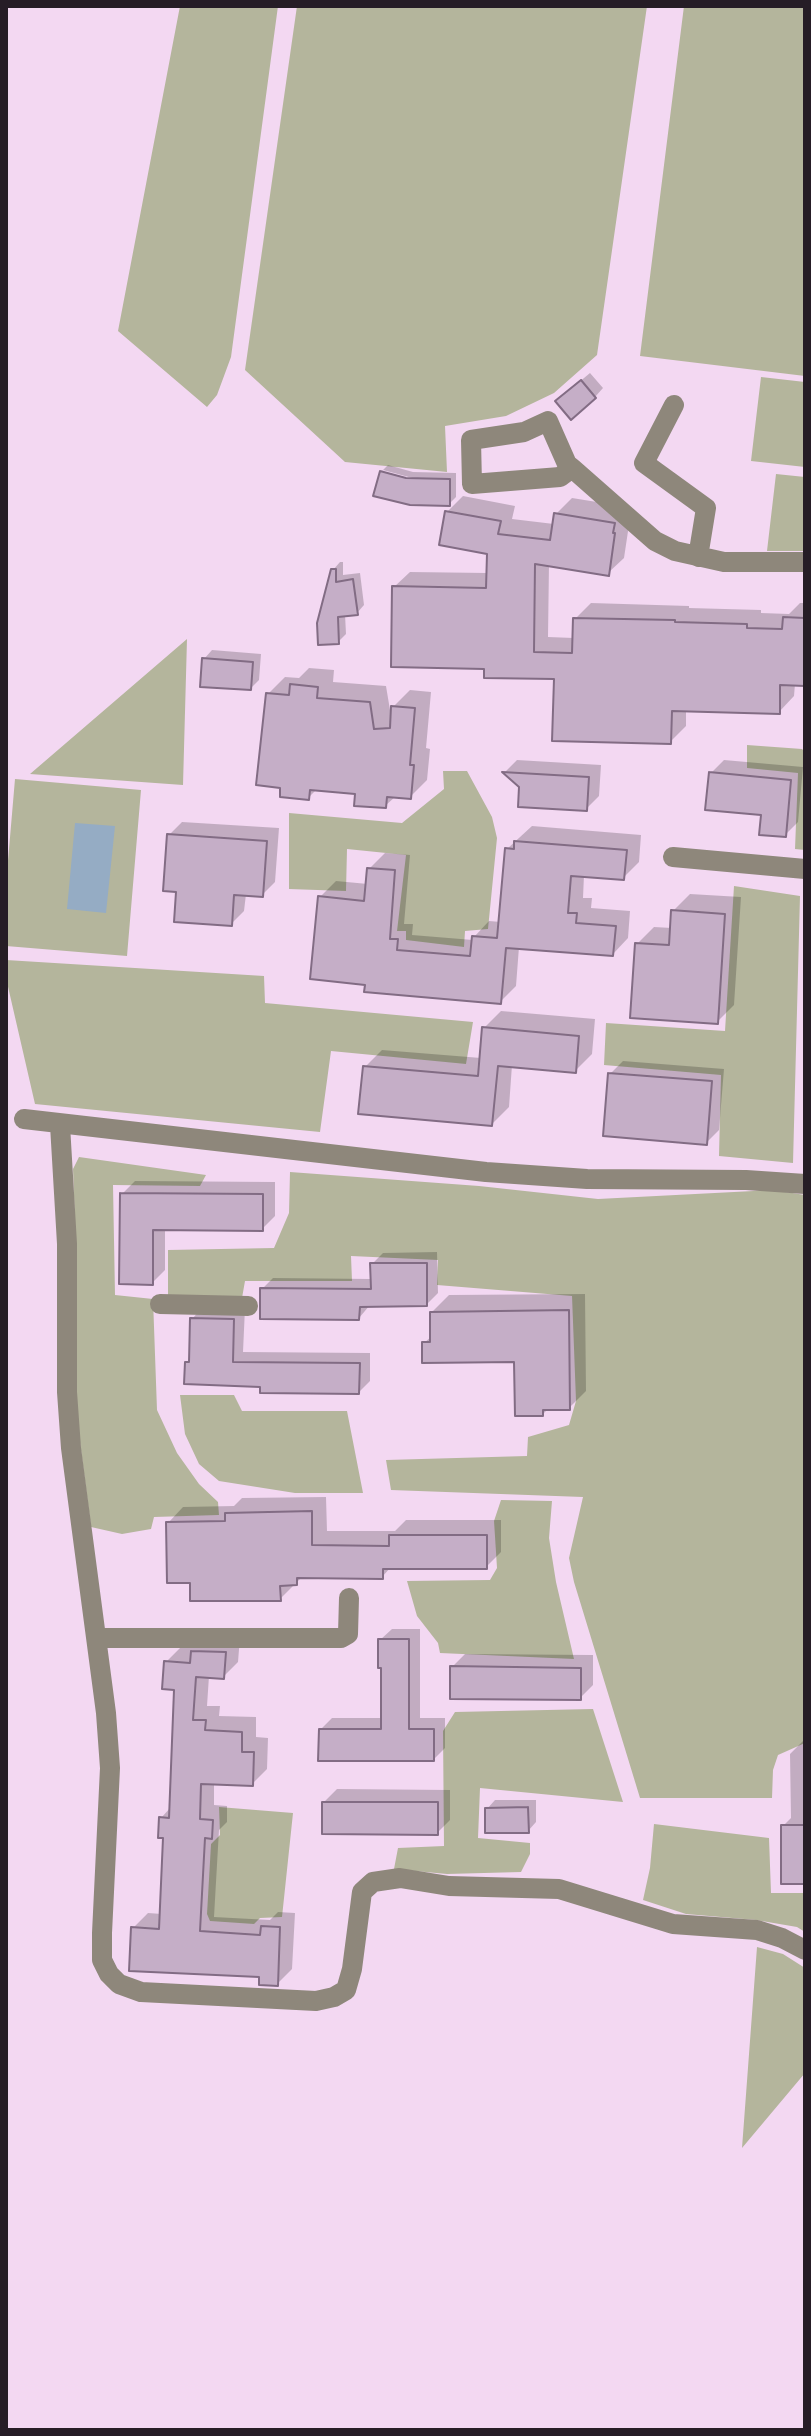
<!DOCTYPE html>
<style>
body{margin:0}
#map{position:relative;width:811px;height:2436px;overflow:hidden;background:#f3d8f2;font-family:"Public Sans",sans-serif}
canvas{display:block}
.frame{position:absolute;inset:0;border:8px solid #261d26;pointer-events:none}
</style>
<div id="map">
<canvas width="811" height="2436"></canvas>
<div class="frame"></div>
</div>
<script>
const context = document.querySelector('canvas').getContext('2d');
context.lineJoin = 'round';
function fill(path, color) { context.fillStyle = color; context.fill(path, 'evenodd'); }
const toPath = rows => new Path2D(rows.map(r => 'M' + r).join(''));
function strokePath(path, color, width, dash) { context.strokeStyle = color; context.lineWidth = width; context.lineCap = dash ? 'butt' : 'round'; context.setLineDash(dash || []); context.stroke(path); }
fill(toPath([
 [180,6,278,6,231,357,217,395,207,407,118,331],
 [297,6,647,6,597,355,554,393,506,416,445,426,447,472,345,462,245,370],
 [684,6,805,6,805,376,640,356],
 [761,377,805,382,805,467,751,461],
 [776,474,805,477,805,551,767,551],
 [187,639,183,785,30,774],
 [747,745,802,749,805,752,805,850,795,849,798,773,747,768],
 [443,771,467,771,492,817,497,838,488,929,465,931,464,947,406,940,406,931,397,931,406,855,347,849,346,891,289,889,289,813,402,823,444,789],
 [15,779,141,790,127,956,6,946,6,884],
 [734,886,800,896,793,1163,719,1156,721,1075,604,1065,606,1023,725,1031],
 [6,960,264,976,265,1003,473,1022,466,1064,331,1051,320,1132,35,1104,6,978],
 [79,1157,206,1175,200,1186,113,1185,115,1295,153,1299,157,1410,177,1453,199,1484,218,1502,219,1515,154,1517,151,1529,122,1534,91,1527,76,1412,77,1280,73,1169],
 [290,1172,479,1186,598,1199,773,1190,805,1195,805,1743,778,1755,773,1770,772,1798,640,1798,574,1582,569,1558,583,1497,391,1490,386,1460,527,1456,528,1437,569,1425,576,1401,572,1296,437,1285,438,1260,351,1256,352,1281,245,1281,242,1298,168,1295,168,1250,274,1248,289,1213],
 [180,1395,234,1395,242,1411,347,1411,363,1493,295,1493,219,1481,199,1464,185,1434],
 [501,1500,552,1501,549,1538,556,1582,574,1659,440,1653,438,1643,417,1616,407,1581,490,1580,497,1568,494,1521],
 [593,1709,623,1802,480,1788,478,1838,530,1843,530,1854,521,1872,447,1874,394,1869,398,1848,444,1846,443,1731,455,1712],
 [219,1807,293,1813,282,1917,260,1918,254,1924,210,1921,207,1914,211,1844,220,1835],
 [654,1824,769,1838,771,1893,805,1893,805,1932,797,1927,756,1920,686,1914,643,1900,650,1868],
 [757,1947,783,1954,805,1968,805,2073,742,2148]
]), '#b4b59c');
fill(toPath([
 [75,823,115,826,106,913,67,909]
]), '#95acc4');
fill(toPath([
 [590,373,603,388,595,397,566,393],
 [388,465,413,472,456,473,456,497,449,504,412,503,376,494,383,470,383,474,415,483,416,479,383,470],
 [463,496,515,506,512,519,554,524,556,514,572,498,628,507,630,518,624,558,608,573,549,564,548,637,574,638,575,619,591,603,689,606,689,608,761,610,761,613,789,614,800,603,805,603,805,684,795,684,794,696,779,712,686,710,686,726,670,742,556,677,486,667,394,587,410,572,488,573,489,552,447,512],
 [340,562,343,562,343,575,360,573,364,605,357,613,345,614,346,634,338,642,333,570],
 [212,650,261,654,259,680,251,688,204,659],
 [309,668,334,670,333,682,386,686,390,710,410,690,431,692,426,748,430,749,427,780,410,797,396,796,385,806,358,792,317,789,308,798,268,694,285,677,299,678],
 [517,760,601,765,599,796,586,809,522,786,505,772],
 [724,760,803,767,798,822,785,835,763,813,711,773],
 [182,822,279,828,275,882,262,895,246,894,244,911,231,924,179,890,169,835],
 [532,826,641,835,639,862,623,878,584,875,583,898,592,898,591,908,630,911,628,938,613,954,519,947,516,986,500,1002,367,984,320,897,336,881,368,884,369,869,385,853,410,855,404,924,413,924,412,935,473,940,474,937,489,921,501,922,507,849],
 [690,894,741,897,734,1005,717,1022,637,944,654,927,672,928,673,911],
 [501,1011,595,1019,592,1054,575,1071,512,1065,509,1107,492,1124,365,1067,382,1050,481,1058,484,1028],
 [623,1061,724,1069,719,1130,706,1143,610,1074],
 [135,1181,275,1182,275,1216,262,1229,165,1228,165,1270,152,1283,122,1194],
 [437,1252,438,1293,427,1304,370,1305,359,1318,262,1289,273,1278,372,1279,372,1264,383,1253],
 [585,1294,586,1391,569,1408,549,1408,543,1414,516,1360,424,1343,432,1336,432,1312,449,1295],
 [203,1307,245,1308,243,1352,370,1353,370,1381,359,1392,262,1385,187,1363,191,1359,192,1319],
 [326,1497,327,1531,395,1531,406,1520,501,1520,501,1552,486,1567,391,1567,382,1577,303,1576,280,1599,192,1581,168,1523,183,1507,234,1506,242,1498],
 [392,1629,420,1629,420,1718,445,1718,445,1748,434,1759,321,1729,332,1718,383,1718,380,1640],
 [208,1637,240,1637,238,1662,223,1677,209,1676,207,1706,220,1706,219,1716,256,1717,256,1737,268,1738,267,1769,252,1784,214,1783,214,1805,227,1806,227,1822,219,1830,214,1917,270,1920,278,1912,295,1913,292,1969,277,1984,261,1975,133,1928,148,1913,162,1914,165,1836,161,1818,171,1807,176,1688,166,1662,181,1647,197,1648],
 [465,1654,593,1655,593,1685,580,1698,452,1667],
 [803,1741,805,1741,805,1882,783,1826,791,1818,790,1754],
 [337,1789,450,1790,450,1820,437,1833,324,1802],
 [495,1800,536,1800,536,1822,528,1831,487,1809]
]), '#0003');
const building = toPath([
 [581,380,596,398,571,420,555,401,581,380],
 [380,471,406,478,450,479,450,506,410,505,373,496,380,471],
 [445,511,501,521,498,534,550,540,554,513,615,523,613,533,615,533,609,576,535,564,534,652,572,653,573,618,675,620,675,622,747,624,747,628,782,629,783,617,805,618,805,686,780,685,780,714,672,711,671,744,552,741,554,679,484,678,484,669,391,667,392,586,486,588,487,554,439,545,445,511],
 [331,569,336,569,336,582,353,579,358,615,338,617,339,644,318,645,317,623,331,569],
 [202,658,253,662,251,690,200,687,202,658],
 [290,684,318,687,317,698,370,702,374,729,390,728,391,706,415,708,410,765,414,765,411,799,387,797,386,808,354,806,355,794,310,790,309,800,280,797,280,788,256,785,266,693,289,695,290,684],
 [502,772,589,777,587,811,518,807,519,787,502,772],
 [709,772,791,780,786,837,759,835,761,815,705,810,709,772],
 [167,834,267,841,263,897,234,895,232,926,174,922,176,892,163,891,167,834],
 [514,841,627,850,624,880,571,876,568,913,577,913,576,923,616,926,613,956,506,948,501,1004,364,992,365,985,310,979,318,896,364,901,367,868,395,870,390,939,398,939,397,950,470,956,472,936,497,938,505,848,514,849,514,841],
 [671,910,725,914,718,1024,630,1018,635,943,669,945,671,910],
 [482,1027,579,1036,576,1073,498,1066,492,1126,358,1114,363,1066,478,1076,482,1027],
 [608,1073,712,1081,707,1145,603,1136,608,1073],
 [120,1193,263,1194,263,1231,153,1230,153,1285,119,1284,120,1193],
 [370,1263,427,1263,427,1306,360,1307,359,1320,260,1319,260,1288,371,1289,370,1263],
 [569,1310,570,1410,543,1410,543,1416,515,1416,514,1362,422,1363,422,1342,430,1342,430,1312,569,1310],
 [190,1318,234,1319,233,1362,360,1363,359,1394,260,1393,260,1387,184,1384,185,1362,189,1362,190,1318],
 [312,1511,312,1545,389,1546,389,1535,487,1535,487,1569,383,1569,383,1579,297,1578,297,1585,280,1586,281,1601,190,1601,190,1583,167,1583,166,1522,225,1521,225,1513,312,1511],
 [378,1639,409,1639,409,1729,434,1729,434,1761,318,1761,319,1729,381,1729,381,1668,378,1668,378,1639],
 [191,1651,226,1652,224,1679,196,1677,193,1720,206,1720,205,1730,242,1732,242,1752,254,1752,253,1786,201,1784,200,1819,213,1820,212,1839,205,1838,200,1931,260,1935,261,1926,280,1927,278,1986,259,1985,259,1977,129,1971,131,1927,159,1929,163,1838,158,1838,159,1817,169,1818,174,1690,162,1689,164,1661,190,1663,191,1651],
 [450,1666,581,1668,581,1700,450,1699,450,1666],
 [322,1802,438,1802,438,1835,322,1834,322,1802],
 [528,1807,529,1833,485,1833,485,1808,528,1807],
 [781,1825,805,1825,805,1884,781,1884,781,1825]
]);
fill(building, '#c5aec7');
strokePath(building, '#826c84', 2);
strokePath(toPath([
 [674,405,644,463,706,508,698,557],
 [572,468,560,477,472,484,471,440,524,432,548,421,567,464,572,468,655,541,675,551,724,562,805,562],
 [673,857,805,869],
 [24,1119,486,1172,587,1179,746,1180,805,1184],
 [60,1125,67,1244,67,1392,71,1448,106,1713,110,1768,102,1933,102,1960,109,1974,119,1984,141,1992,316,2001,334,1997,346,1990,352,1969,362,1892,373,1882,400,1878,449,1886,559,1889,673,1924,757,1930,782,1938,805,1950],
 [160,1304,248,1306],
 [96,1638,341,1638,348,1634,349,1598]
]), '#8e877b', 20);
</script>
